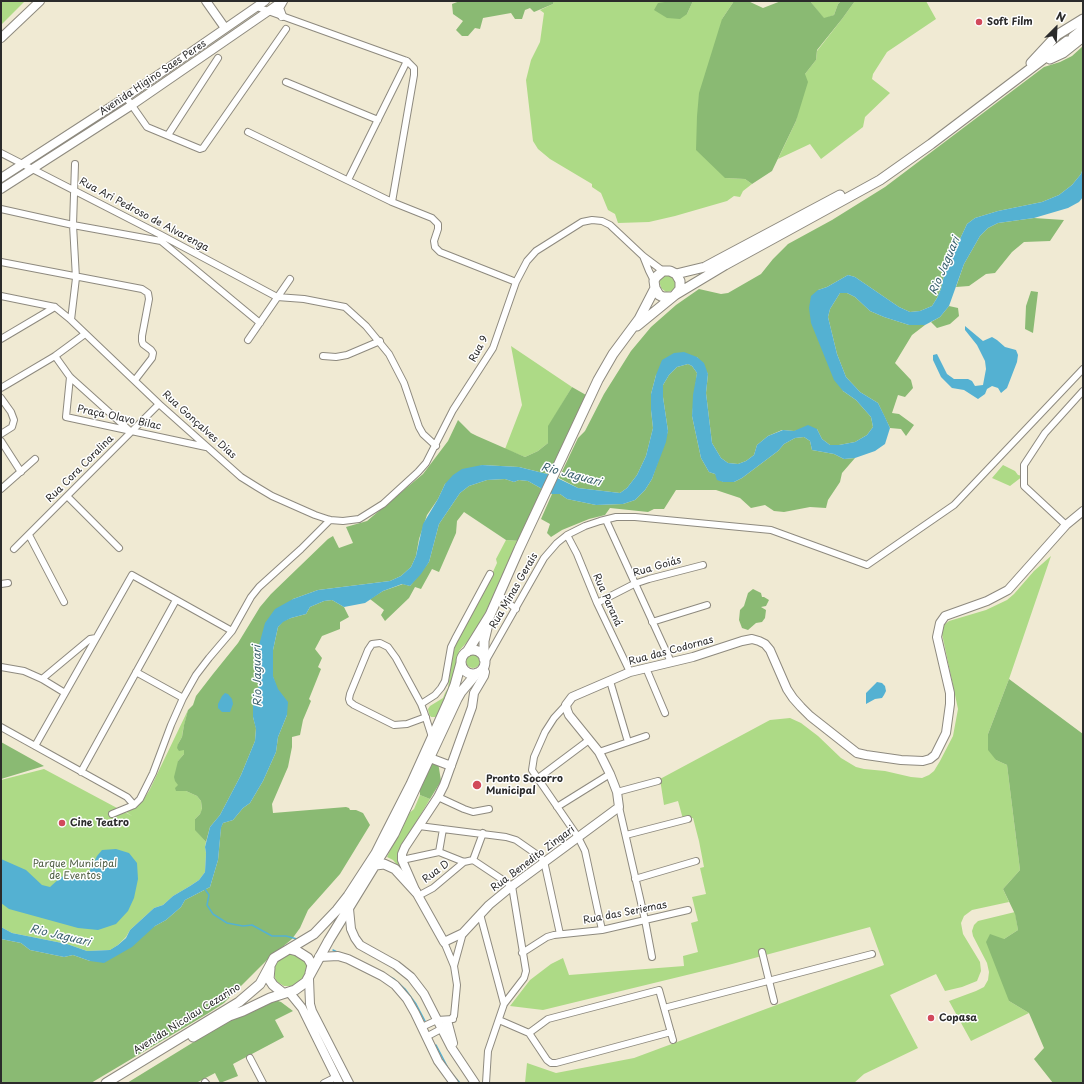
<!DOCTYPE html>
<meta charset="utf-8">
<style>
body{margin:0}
#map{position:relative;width:1084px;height:1084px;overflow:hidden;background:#f0ead3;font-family:"Playpen Sans",sans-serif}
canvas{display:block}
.frame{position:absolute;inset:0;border:2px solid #2b2b2b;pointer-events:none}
.north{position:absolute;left:1036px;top:8px;width:40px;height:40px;-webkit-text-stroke:3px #fff;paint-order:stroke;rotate:24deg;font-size:11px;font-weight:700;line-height:16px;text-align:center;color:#2b2b2b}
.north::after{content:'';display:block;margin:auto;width:14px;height:18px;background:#2b2b2b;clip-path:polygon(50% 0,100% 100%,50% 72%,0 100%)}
</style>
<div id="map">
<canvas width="1084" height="1084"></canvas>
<div class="frame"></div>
<div class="north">N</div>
</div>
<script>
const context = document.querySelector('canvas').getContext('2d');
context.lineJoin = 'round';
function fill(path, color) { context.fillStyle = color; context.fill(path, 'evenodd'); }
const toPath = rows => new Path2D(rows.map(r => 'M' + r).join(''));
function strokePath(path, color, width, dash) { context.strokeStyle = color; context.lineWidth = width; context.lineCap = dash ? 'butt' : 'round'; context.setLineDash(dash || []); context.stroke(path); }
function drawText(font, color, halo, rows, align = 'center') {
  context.font = font + ' "Playpen Sans",sans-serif'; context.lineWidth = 3; context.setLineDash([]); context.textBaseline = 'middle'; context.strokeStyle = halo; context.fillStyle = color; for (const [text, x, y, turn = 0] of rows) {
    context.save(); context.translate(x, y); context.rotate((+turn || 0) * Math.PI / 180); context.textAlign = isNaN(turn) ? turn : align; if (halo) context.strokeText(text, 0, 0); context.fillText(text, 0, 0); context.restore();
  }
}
fill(toPath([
 [1,1,25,1,1,25],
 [554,1,672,1,687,14,693,1,734,1,722,19,725,178,745,179,752,184,743,191,740,197,734,196,727,201,675,216,649,222,618,223,615,214,608,210,601,193,592,187,592,184,550,159,538,149,533,141,526,80,531,60,540,42,544,13,540,10,553,4],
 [810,1,841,1,838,4,834,15,824,19],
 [855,1,926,1,936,19,887,52,873,74,872,79,890,93,865,117,863,127,821,159,810,144,778,159,796,121,805,74,816,60,817,51,842,19],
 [663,275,674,275,677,287,672,291,666,292,661,288,659,280],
 [511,346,572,387,549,426,548,443,538,451,525,457,505,449,522,405],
 [1003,465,1015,471,1018,475,1023,476,1010,486,992,478],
 [506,540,520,541,476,632,459,651,457,658,455,683,439,716,435,717,431,717,429,714,428,709,430,706,443,698,445,693,448,688,452,658,456,643,481,598,497,563,496,559],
 [1051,556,1009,679,988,734,996,760,1007,765,1020,870,1003,889,1009,902,972,910,964,916,961,923,963,934,980,962,981,971,977,981,962,987,945,991,936,974,890,995,918,1048,864,1074,854,1083,525,1083,527,1063,556,1073,634,1058,884,965,870,927,732,964,543,1010,510,1006,530,980,551,964,563,958,569,975,684,966,683,956,698,952,691,923,698,921,692,897,706,894,700,868,704,867,699,841,693,818,683,819,678,801,664,805,660,779,770,720,790,718,801,723,818,736,841,758,856,767,864,769,885,771,911,777,922,778,929,775,934,771,940,761,953,736,958,709,942,634,944,625,949,621,986,610,1007,600,1014,594,1034,571],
 '466 661a7 7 0 1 1 14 0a7 7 0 1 1-14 0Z',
 [188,710,183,730,182,737,178,744,184,750,184,754,178,761,186,791,197,796,201,801,202,810,200,814,195,819,195,829,206,842,205,847,206,853,205,872,199,880,190,886,173,896,163,905,154,908,130,930,126,937,118,945,110,950,87,951,67,944,12,933,1,927,1,780,44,769,132,816,126,812,134,808,143,800,149,791],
 [420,795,430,799,399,851,398,861,400,868,393,860,387,857,407,815,414,809],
 [1015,912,1018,930,1004,939,1009,1001,1029,1013,971,1041,949,1001,976,991,984,987,988,980,989,972,987,963,973,936,972,931,974,925,978,921],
 [293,953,304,958,306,963,307,970,305,976,302,981,296,984,291,986,284,986,276,981,273,970,275,964,280,958,287,954]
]), '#adda86');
fill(toPath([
 [460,1,554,1,553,4,534,12,530,8,525,10,522,19,515,19,511,13,483,18,480,29,475,28,468,36,462,36,456,30,463,21,453,14,452,4],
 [672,1,693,1,687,14,680,19,667,18,654,10,658,3],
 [734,1,748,1,763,8,781,1,810,1,824,18,834,15,838,4,841,1,855,1,842,19,817,50,816,60,805,74,808,82,796,121,772,171,752,184,745,179,725,178,696,150,697,116,699,93,722,19],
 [1083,46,1083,168,1081,174,1072,185,1059,195,1042,202,998,211,975,218,967,224,945,271,941,289,937,298,932,306,920,311,910,312,899,307,855,277,848,275,827,287,818,290,843,391,856,400,871,417,873,427,867,435,855,442,839,445,830,445,822,439,817,429,794,431,782,430,768,436,757,445,754,455,746,461,738,464,728,463,721,458,712,443,706,393,708,374,697,357,656,375,651,394,651,410,653,428,646,456,637,475,627,488,620,493,578,488,559,478,578,438,585,431,604,394,631,351,651,327,676,305,699,289,721,294,728,293,761,274,773,259,788,244,832,220,885,187,1044,67,1060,62,1072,56],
 [1034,218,1064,220,1050,241,1024,242,1012,252,995,273,986,274,969,286,956,287,964,264,980,236,988,228,998,223],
 [1031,291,1038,292,1033,333,1025,329,1026,306],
 [840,293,847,293,855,297,870,311,884,317,909,325,925,325,912,335,895,363,911,380,913,388,905,397,898,395,892,413,899,414,914,425,906,436,901,429,890,428,878,403,860,392,846,377,837,354,828,317,830,309],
 [949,306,958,308,959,316,950,324,937,328,931,322,940,317],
 [688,364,692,366,697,373,692,416,701,458,709,472,715,474,723,482,734,482,742,478,778,451,784,444,795,438,804,437,810,441,812,450,834,454,844,459,855,458,842,473,840,482,828,500,826,508,810,507,784,512,774,511,765,505,751,508,740,498,716,490,676,490,664,509,654,509,648,512,610,508,605,515,589,519,562,530,551,537,547,533,550,524,541,519,552,494,560,494,567,499,596,505,623,504,635,500,645,490,652,479,668,431,663,397,663,385,669,375,677,367],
 [572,387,586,395,551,475,519,467,482,465,445,484,438,499,427,515,419,539,416,556,411,567,401,576,390,581,318,590,293,599,258,649,261,684,253,717,256,728,255,741,241,775,220,815,210,827,206,842,195,830,195,819,200,814,202,809,201,801,197,796,186,791,176,791,175,788,178,785,175,781,174,777,178,761,184,754,184,750,179,751,177,748,178,744,182,737,184,725,188,710,193,705,196,696,213,674,238,643,260,607,271,594,328,539,333,536,339,548,353,543,346,527,367,521,423,474,448,441,458,420,471,433,477,436,525,457,538,451,548,443,548,426],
 [505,479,514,482,519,480,528,481,544,490,520,541,506,540,464,512,457,521,456,533,439,572,432,569,421,589,415,587,409,598,385,621,381,615,384,610,370,599,383,591,403,584,410,586,429,562,439,524,460,493,469,486,487,480],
 [753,589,761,593,762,597,764,597,769,600,766,606,761,607,766,610,765,618,762,622,756,623,748,630,742,628,739,620,740,610,744,606,748,593],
 [332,600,344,607,349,617,340,622,340,629,322,636,315,649,322,658,318,667,321,669,309,699,311,701,303,720,300,735,292,737,292,747,288,767,272,804,273,813,346,807,349,808,350,810,356,810,363,813,370,825,340,874,308,910,300,928,292,939,268,959,224,1003,207,1014,91,1083,4,1083,1,1081,1,939,21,943,30,950,64,957,73,955,90,961,166,920,181,907,185,900,210,887,218,860,221,827,223,823,233,820,243,808,250,803,263,781,276,752,278,737,287,715,287,702,277,689,273,677,273,650,278,627,283,621,291,618,306,614,310,607,324,601],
 [1009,679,1083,734,1083,1083,1053,1083,1034,1059,1044,1048,1029,1013,1009,1001,986,942,990,934,1004,939,1018,930,1015,914,1003,889,1020,870,1007,765,996,760,988,750,988,734],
 [1,742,44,766,1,779],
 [433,760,438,762,441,781,430,799,420,795,420,789],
 [270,1000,275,1000,281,1002,293,1011,275,1020,284,1037,233,1064,238,1076,220,1083,215,1073,196,1083,127,1083,223,1024]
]), '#8aba73');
fill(toPath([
 [1083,168,1083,197,1079,202,1068,208,1034,218,998,223,988,228,980,236,964,264,949,306,940,317,925,325,909,325,884,317,870,311,855,297,847,293,840,293,830,309,828,317,837,354,846,377,860,392,878,403,884,415,890,428,885,444,875,451,855,458,844,459,834,454,812,450,810,441,804,437,795,438,784,444,778,451,742,478,734,482,723,482,717,480,715,474,709,472,701,458,692,416,693,395,697,373,692,366,688,364,677,367,669,375,663,385,663,397,668,431,666,442,652,479,645,490,635,500,623,504,596,505,567,499,560,494,552,494,544,490,528,481,519,480,514,482,505,479,487,480,469,486,460,493,439,524,429,562,421,574,410,586,402,584,383,591,365,603,344,607,332,600,324,601,310,607,306,614,291,618,283,622,278,627,273,650,273,676,278,689,288,702,287,715,278,737,276,752,263,781,250,803,243,808,233,820,223,823,221,828,218,860,210,887,185,900,181,907,166,920,155,926,132,947,104,963,90,961,73,955,64,957,30,950,21,943,1,939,1,927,12,933,67,944,87,951,110,950,118,945,126,938,130,930,154,908,163,905,173,896,190,886,199,880,205,872,206,853,205,847,210,827,220,815,241,775,255,741,256,729,253,717,253,694,261,684,258,649,265,623,275,609,293,599,318,590,390,581,401,576,411,567,416,556,423,524,438,499,445,484,453,475,462,469,482,465,519,467,551,475,578,488,620,493,627,488,637,475,646,456,653,428,651,410,651,394,656,375,662,360,674,353,684,352,697,357,704,363,708,374,706,393,712,443,721,458,728,463,738,464,746,461,754,455,757,445,768,436,783,430,794,431,808,425,817,429,822,439,830,445,839,445,855,442,867,435,873,427,871,417,856,400,843,391,834,380,811,323,809,308,811,296,818,290,827,287,848,275,855,277,899,307,910,312,920,311,932,306,937,298,941,289,945,271,967,224,975,218,998,211,1042,202,1059,195,1072,185,1081,174],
 [965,326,983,341,992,337,997,340,1005,347,1016,350,1018,355,1017,362,1007,388,1001,393,998,388,992,386,987,389,985,394,978,399,964,390,952,388,941,377,933,360,933,355,937,354,947,374,954,379,968,379,972,381,975,386,983,385,986,369,985,361,977,345,965,330],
 [877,682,882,683,885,686,886,691,884,695,882,698,875,699,866,704,866,693],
 [225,693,228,694,232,699,233,704,230,712,222,712,218,708,218,704,222,696],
 [116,849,129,853,137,863,138,879,134,898,128,911,116,924,98,930,78,928,9,909,1,903,1,859,26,870,42,885,50,887,61,877,68,875,86,878,97,856,102,850]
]), '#54b1d2');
strokePath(toPath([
 [204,888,209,895,207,905,213,914,227,923,243,926,252,925,272,936,286,936,297,939],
 [333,950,337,952],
 [390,977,394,979,405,989,416,1004,425,1021],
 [436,1045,448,1068],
 [452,1074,460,1083]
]), '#54b1d2', 1.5);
strokePath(toPath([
 [1064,37,1070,33]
]), '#c9c4b1', 9, [9, 4.5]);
const street = toPath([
 [257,7,407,61],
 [286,82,378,120],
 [126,97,147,127,200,149,203,148,286,29],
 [248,132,392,202,432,218,438,224,438,229,434,241,435,247,440,252,516,282],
 [168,135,218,58],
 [1,153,161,235,277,297,304,299,345,307,366,326,389,354,404,383,419,427,423,434,436,446],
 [348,180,407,61,414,68,414,75,392,202],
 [1,209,73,225,161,241],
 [161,237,161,241,260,323],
 [643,256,649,271,654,281],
 [1,262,142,289,148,293,149,299,142,336,142,341,143,344,151,350,153,353,152,358,135,380],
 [1,296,55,307,71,320,159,404,241,477,257,487,272,496,315,515,330,520,343,521,359,519,383,504,418,472,426,463,453,410,493,348,516,282,527,261,536,251,582,222,592,220,602,221,610,225,643,256,663,271],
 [71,320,76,278,73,225,75,164],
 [1,339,55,307],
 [248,340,290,279],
 [55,356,70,377,130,431],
 [323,356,336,357,347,355,380,341],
 [70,377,66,417,206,447],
 [1,388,55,356,85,334],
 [1,398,11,412,14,420,12,427,1,434],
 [1,441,21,472],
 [1,489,35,459],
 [67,496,119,548],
 [606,520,671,662],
 [1066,525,1024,486,1024,465,1045,433,1083,391],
 [29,535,64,602],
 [567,535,577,554,597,603,630,672],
 [14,549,159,404],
 [1,584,8,583],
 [499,595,516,609],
 [597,603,634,584,649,579,703,565],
 [652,622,707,605],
 [485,662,544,558,557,543,567,535,585,526,600,521,616,517,635,517,771,530,867,565,954,505,1083,369],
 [1,667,24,671,42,679,65,693],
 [646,668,665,713],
 [136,672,183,698],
 [42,679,90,639,96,638],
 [610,681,628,742],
 [421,704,435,695,441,688,445,681,451,647,455,639,490,574],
 [566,705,554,718,545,732,534,757,532,770,578,837,585,851,602,930],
 [426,717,407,724,394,725,354,705,350,702,349,699,350,694,368,650,372,644,380,643,388,647,396,658,421,704,424,712,432,737],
 [1,727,127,797,134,805],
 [35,746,132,575,232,631],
 [599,752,646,736],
 [81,772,176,600],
 [537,779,589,740],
 [617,792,658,781],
 [438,797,464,809,473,812,489,809],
 [557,807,610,774],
 [619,807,645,920,652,957],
 [112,814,134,805,140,799,153,773,171,725,183,698,196,675,209,658,232,631,251,597,259,587,301,549,330,520],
 [419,826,506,837,516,840,539,856,544,861,560,934],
 [626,835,688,819],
 [439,852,443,829],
 [402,860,439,852,464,862,473,860,512,886,526,971,524,978,504,1004,488,1051,486,1083],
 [473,860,483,833],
 [635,879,696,861],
 [418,896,433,888,464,862],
 [480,914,504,1004],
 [444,942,454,966],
 [762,952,774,1001],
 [522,953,547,937,554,935,602,930,688,910],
 [664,1008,872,954],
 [499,1020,529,1033,547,1060,551,1063,556,1063,671,1032],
 [422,1027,437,1020,453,1019],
 [529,1033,548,1019,659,990,673,1040],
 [426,1037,441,1029,454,1016,457,985,454,966,463,933],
 [250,1058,263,1083],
 [205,1082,206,1083],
 [324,1083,336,1077]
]);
const secondary = toPath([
 [206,1,225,28],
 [282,16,279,8,283,1],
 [1,38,40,1],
 [1,178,126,97,265,1],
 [1,189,132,105,283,1],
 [483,668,485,672,484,676,474,693,472,707,444,785,438,797,405,847,402,854,402,860,416,892,444,942,463,933,489,905,512,886,619,807,617,792,610,774,599,752,569,715,567,710,566,705,572,697,630,672,693,657,742,641,752,639,759,641,765,644,770,650,787,689,793,698,801,707,810,716,857,753,866,755,901,760,923,761,930,759,935,755,946,733,950,704,950,693,937,637,940,623,945,616,987,601,1008,590,1066,525,1083,511],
 [430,758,451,766],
 [349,909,351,929,355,938,360,945,396,965,411,977,424,994,451,1047,475,1083],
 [319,957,338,956,348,959,382,976,395,985,407,999,415,1013,438,1061,454,1083],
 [309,979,310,1004,312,1011,349,1083],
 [289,992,302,1008,339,1083],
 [448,1024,453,1043]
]);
const primary = toPath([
 [1073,37,1083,29],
 [1050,59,1063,53,1083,37],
 [1031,63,1057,35,1083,19],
 [676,274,705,267,718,260,840,195],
 [675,295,725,265,880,180,931,144,1067,41],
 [637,326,675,295,680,289,680,281,676,274,670,271,663,271,656,277,654,281,655,288,659,295,663,297,672,297],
 '461 662a12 12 0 1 1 24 0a12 12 0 1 1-24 0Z',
 [467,652,490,615,519,549,598,380,613,354,639,319,655,288],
 [484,659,484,641,488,624],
 [376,865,384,864,395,869,416,892],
 [289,949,297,951,308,958,312,965,310,973],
 [270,968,269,979,273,985,283,993],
 [193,1037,229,1016,243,1011,270,998,295,990,306,982,329,940,394,834,457,699,461,692,477,673],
 [106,1083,239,1002,260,984,274,958,314,934,337,910,348,896,376,853,385,835,411,784,449,700,455,685,461,663]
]);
strokePath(street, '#8e8a7f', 8);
strokePath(secondary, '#8e8a7f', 10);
strokePath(primary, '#8e8a7f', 11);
strokePath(street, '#fff', 6);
strokePath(secondary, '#fff', 8);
strokePath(primary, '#fff', 9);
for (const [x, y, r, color] of [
 [979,22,4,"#d1495b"],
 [477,785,5,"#d1495b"],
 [62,823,4,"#d1495b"],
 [931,1018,4,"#d1495b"]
]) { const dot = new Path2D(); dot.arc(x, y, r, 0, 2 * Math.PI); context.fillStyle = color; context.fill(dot); strokePath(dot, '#fff', 1.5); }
drawText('bold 10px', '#2b2b2b', '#fff', [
 ["Soft Film",987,22],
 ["Pronto Socorro",486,779],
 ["Municipal",486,791],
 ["Cine Teatro",70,823],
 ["Copasa",939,1018]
], 'left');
drawText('10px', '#2b2b2b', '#fff', [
 ["Avenida Higino Saes Peres",153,78,-34],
 ["Rua Ari Pedroso de Alvarenga",144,215,28],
 ["Rua 9",479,349,-62],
 ["Praça Olavo Bilac",119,418,12],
 ["Rua Gonçalves Dias",199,425,42],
 ["Rua Cora Coralina",80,469,-45],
 ["Rua Goiás",657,567,-16],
 ["Rua Minas Gerais",514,591,-60],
 ["Rua Paraná",607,600,66],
 ["Rua das Codornas",671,651,-15],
 ["Rua Benedito Zingari",533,859,-37],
 ["Rua D",436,872,-37],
 ["Rua das Seriemas",625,913,-11],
 ["Avenida Nicolau Cezarino",187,1019,-32]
]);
drawText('10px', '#526046', '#fff', [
 ["Parque Municipal",75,864],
 ["de Eventos",75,876]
]);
drawText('italic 11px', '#3b616e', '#fff', [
 ["Rio Jaguari",945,266,-67],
 ["Rio Jaguari",571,475,15],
 ["Rio Jaguari",258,676,-91],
 ["Rio Jaguari",60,936,13]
]);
</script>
